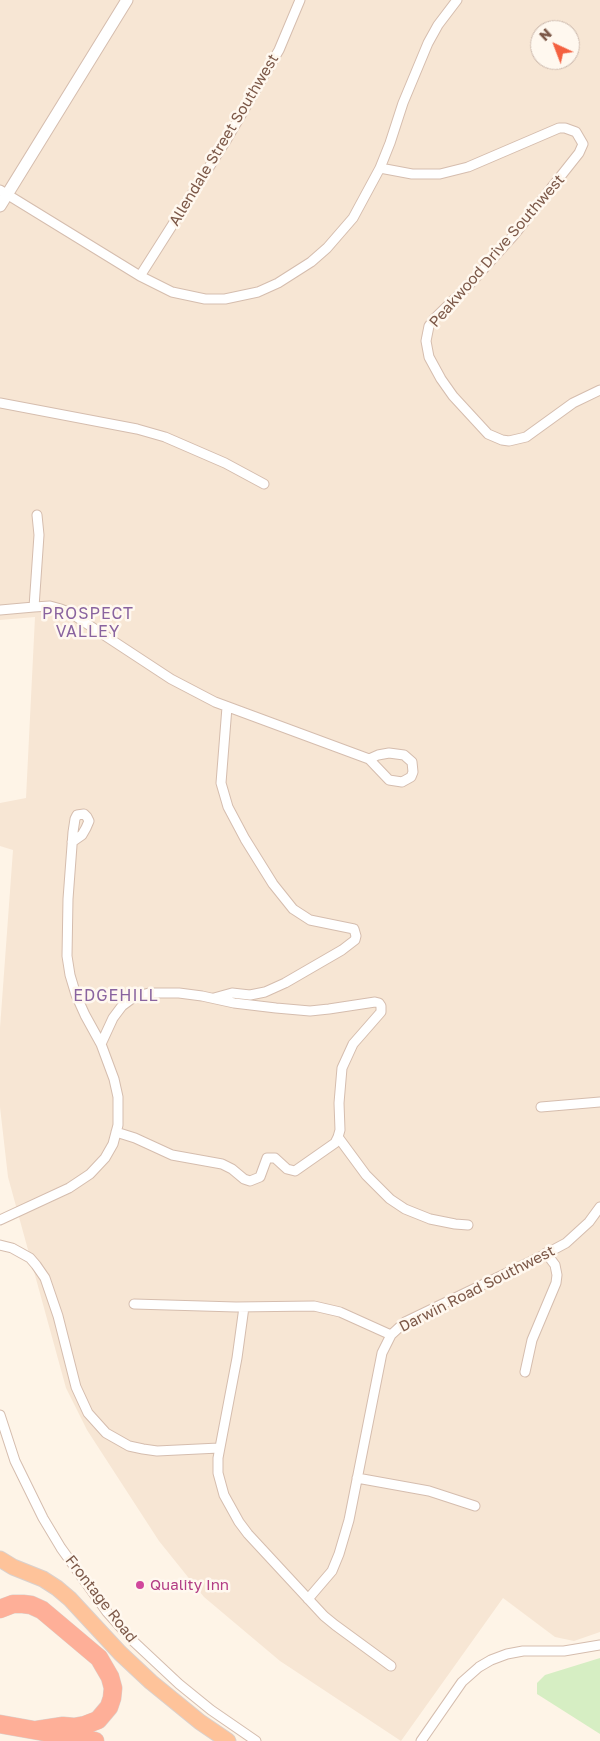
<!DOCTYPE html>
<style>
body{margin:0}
#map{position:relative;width:600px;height:1741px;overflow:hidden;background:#fef4e7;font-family:"Golos Text",sans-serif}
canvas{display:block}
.north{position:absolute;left:530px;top:20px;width:50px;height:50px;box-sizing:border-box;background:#fff8ef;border:1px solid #cbb8ac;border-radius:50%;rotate:317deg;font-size:14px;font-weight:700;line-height:20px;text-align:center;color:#7c5848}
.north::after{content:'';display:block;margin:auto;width:18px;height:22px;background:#f46140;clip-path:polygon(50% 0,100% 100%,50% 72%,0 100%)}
</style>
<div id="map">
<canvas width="600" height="1741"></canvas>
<div class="north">N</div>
</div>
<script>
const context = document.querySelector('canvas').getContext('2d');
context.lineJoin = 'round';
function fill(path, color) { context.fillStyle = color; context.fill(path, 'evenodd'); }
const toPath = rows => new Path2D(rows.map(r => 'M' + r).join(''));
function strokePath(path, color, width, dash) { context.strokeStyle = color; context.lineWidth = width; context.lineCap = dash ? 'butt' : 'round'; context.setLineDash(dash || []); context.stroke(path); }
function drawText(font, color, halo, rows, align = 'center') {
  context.font = font + ' "Golos Text",sans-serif'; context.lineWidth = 5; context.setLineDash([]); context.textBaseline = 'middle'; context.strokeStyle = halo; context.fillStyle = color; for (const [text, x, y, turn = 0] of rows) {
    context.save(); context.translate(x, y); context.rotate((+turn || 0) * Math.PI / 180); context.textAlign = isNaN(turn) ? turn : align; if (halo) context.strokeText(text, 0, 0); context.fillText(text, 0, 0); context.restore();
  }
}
fill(toPath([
 [0,0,600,0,600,1632,574,1641,555,1637,503,1598,401,1741,280,1661,204,1597,159,1541,87,1430,66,1388,8,1177,0,1107,0,1028,13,850,0,846,0,803,26,798,35,617,0,620],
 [540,30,570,30,570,60,540,60]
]), '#f7e6d4');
fill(toPath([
 [600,1658,600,1734,537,1694,537,1683,545,1675]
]), '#d6eec3');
const minor = toPath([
 [380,168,412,174,440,174,468,167,559,128,565,128,576,132,583,144,579,153,514,235,469,285,434,319,429,326,426,341,429,357,441,379,453,396,488,434,502,440,509,441,526,437,573,403,600,390],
 [0,190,140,276,172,292,205,299,225,299,258,292,278,283,311,262,327,248,353,218,380,168,390,143,403,103,428,43,438,25,457,0],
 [140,276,227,139,279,50,300,0],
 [0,403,137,429,165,437,225,463,264,484],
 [34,607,39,535,37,515],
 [0,610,34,607,50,606,61,609,72,614,171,679,215,702,369,759,389,780,402,782,411,777,413,772,412,762,404,755,389,753,378,755,369,759],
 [214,998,232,993,250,995,265,992,285,983,342,950,355,940,356,936,354,929,310,920,293,909,273,884,245,839,228,807,221,783,227,707],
 [101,1044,113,1018,122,1006,134,997,149,993,179,993,202,996,234,1003,276,1008,310,1011,329,1009,375,1002,379,1003,381,1006,381,1012,353,1044,342,1068,339,1103,340,1130,338,1137,366,1175,390,1199,405,1209,430,1219,455,1224,468,1225],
 [541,1107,600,1102],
 [116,1132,135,1138,172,1155,222,1164,232,1169,244,1179,250,1181,260,1177,267,1158,275,1158,287,1169,295,1171,335,1143,338,1137],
 [0,1220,69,1188,90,1174,105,1158,113,1144,118,1125,118,1097,114,1079,101,1044,85,1015,76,995,70,975,67,956,68,899,73,832,75,819,77,815,84,814,87,817,89,821,86,828,82,835,72,842],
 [0,1245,12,1248,30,1258,36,1265,45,1278,58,1316,76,1387,88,1413,106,1433,129,1446,143,1449,157,1451,219,1448],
 [134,1304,236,1307,314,1306,340,1312,391,1335],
 [244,1307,237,1358,218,1458,218,1473,224,1495,239,1522,248,1534,324,1616,335,1625,391,1666],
 [525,1372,532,1340,556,1283,557,1275,555,1265,546,1253],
 [0,1415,15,1461,43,1518,61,1548,107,1612,132,1640,179,1684,211,1710,256,1741],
 [357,1478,429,1491,475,1506],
 [308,1599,332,1571,339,1554,349,1520,382,1353,391,1335,405,1322,538,1258,566,1243,589,1222,600,1207],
 [421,1741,462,1682,479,1667,491,1660,507,1654,523,1651,564,1651,600,1645]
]);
const tertiary = toPath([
 [0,206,127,0]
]);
const trunk = toPath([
 [0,1559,13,1567,43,1579,57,1588,70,1599,120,1653,151,1682,200,1722,228,1741]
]);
const motorway = toPath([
 [0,1609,13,1604,23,1604,31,1605,42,1610,99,1658,110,1677,113,1688,112,1698,109,1707,98,1720,85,1725,74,1727,63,1726,37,1730],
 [0,1724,95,1741]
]);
strokePath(minor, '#d5bdae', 11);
strokePath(tertiary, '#d5bdae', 13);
strokePath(trunk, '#dad0cc', 17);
strokePath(motorway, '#dad0cc', 19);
strokePath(minor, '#fff', 9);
strokePath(tertiary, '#fff', 11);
strokePath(trunk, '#fec39a', 15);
strokePath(motorway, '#feaf98', 18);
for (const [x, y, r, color] of [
 [140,1585,5,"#d1479c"]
]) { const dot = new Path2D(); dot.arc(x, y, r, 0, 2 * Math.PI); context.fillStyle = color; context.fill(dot); strokePath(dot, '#fff8ef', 2); }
drawText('15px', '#7c5848', '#fff8ef', [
 ["Allendale Street Southwest",224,140,-59],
 ["Peakwood Drive Southwest",497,251,-49],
 ["Darwin Road Southwest",477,1289,-27],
 ["Frontage Road",101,1599,52]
]);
drawText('15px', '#b23c85', '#fff8ef', [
 ["Quality Inn",150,1585]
], 'left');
context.letterSpacing = '1px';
drawText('16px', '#89639f', '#fff8ef', [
 ["PROSPECT",88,614],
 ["VALLEY",88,632],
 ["EDGEHILL",116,996]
]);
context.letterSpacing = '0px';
</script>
